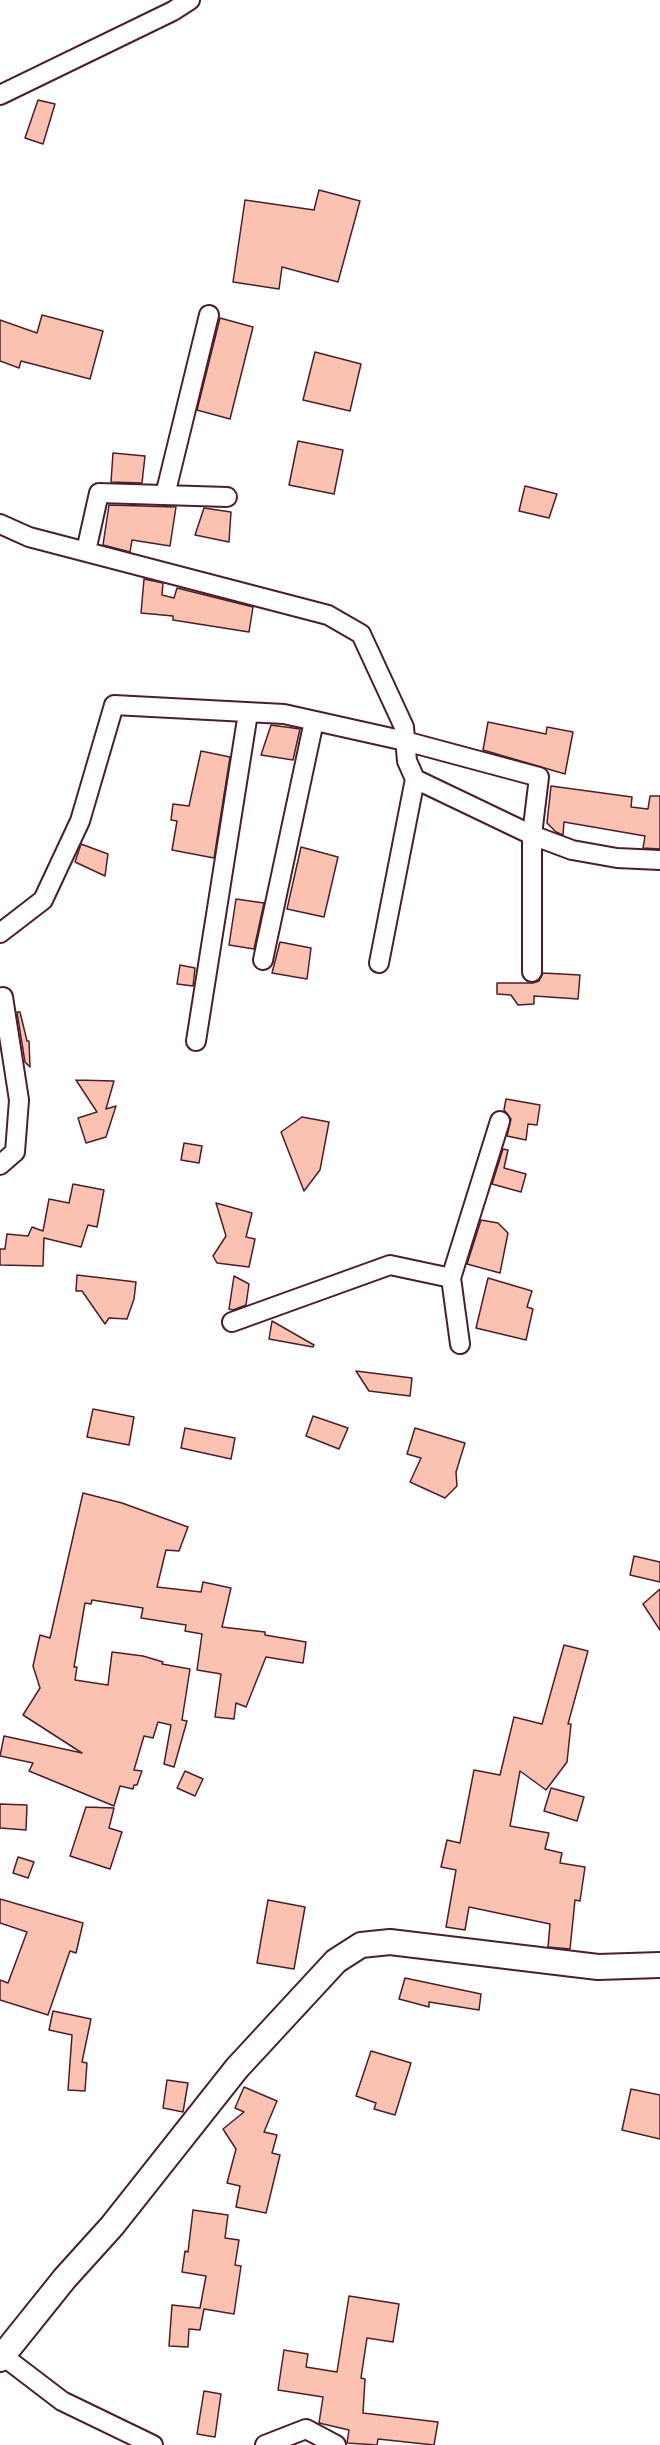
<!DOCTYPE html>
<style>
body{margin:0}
canvas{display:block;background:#fff}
</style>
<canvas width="660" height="2445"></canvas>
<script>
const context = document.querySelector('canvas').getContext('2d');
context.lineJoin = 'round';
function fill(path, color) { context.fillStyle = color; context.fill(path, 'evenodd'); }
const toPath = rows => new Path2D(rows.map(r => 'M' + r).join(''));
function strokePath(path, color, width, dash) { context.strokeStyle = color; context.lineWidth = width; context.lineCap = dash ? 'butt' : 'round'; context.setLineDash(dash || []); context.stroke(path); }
const building = toPath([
 [38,100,55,104,43,144,25,138,38,100],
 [319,190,360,201,338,282,282,267,279,289,233,282,245,200,314,210,319,190],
 [42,315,103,331,90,379,21,361,19,368,0,361,0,320,37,333,42,315],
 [220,318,253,327,230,419,197,410,220,318],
 [315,352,361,364,350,411,303,400,315,352],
 [298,441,343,450,334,494,289,485,298,441],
 [113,453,145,456,142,483,111,482,113,453],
 [525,486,557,494,549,518,519,511,525,486],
 [109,505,176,507,170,546,132,540,130,552,103,545,109,505],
 [204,508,231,512,229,542,195,535,204,508],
 [144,579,163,583,162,595,174,598,177,588,253,607,249,632,173,620,173,616,141,613,144,579],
 [488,722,546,734,547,727,573,732,565,774,483,750,488,722],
 [271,725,300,729,293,760,261,755,271,725],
 [201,751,230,757,214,858,172,850,177,821,171,820,173,804,189,806,201,751],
 [551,786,632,797,631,807,648,809,650,796,660,796,660,849,643,848,645,836,564,822,563,835,556,832,547,823,551,786],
 [81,844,108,854,105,876,75,862,81,844],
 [301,847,338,857,324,917,287,909,301,847],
 [236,899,264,903,254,949,229,945,236,899],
 [280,942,311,948,307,979,272,973,280,942],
 [180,965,195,968,193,986,177,984,180,965],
 [543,973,580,975,578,999,534,996,534,1004,518,1005,511,995,497,994,497,983,533,983,539,981,543,973],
 [17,1012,20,1012,27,1041,29,1041,30,1067,25,1062,17,1012],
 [76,1080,114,1081,106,1109,116,1106,106,1137,86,1143,78,1118,97,1112,76,1080],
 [506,1099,540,1105,537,1125,528,1124,526,1140,507,1136,511,1119,504,1110,506,1099],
 [302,1117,329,1122,320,1170,304,1191,281,1132,302,1117],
 [184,1143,202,1146,199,1163,181,1160,184,1143],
 [503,1149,508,1150,504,1168,526,1174,521,1192,492,1184,503,1149],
 [73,1184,104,1190,97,1227,88,1225,81,1247,44,1238,43,1266,0,1265,0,1249,5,1249,7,1234,28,1236,32,1227,43,1231,49,1199,69,1203,73,1184],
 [216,1203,252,1213,246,1237,255,1239,249,1267,217,1263,213,1256,226,1236,216,1203],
 [481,1220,498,1223,508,1233,500,1273,467,1264,481,1220],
 [77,1275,136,1282,134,1299,127,1319,109,1318,105,1324,82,1291,76,1291,77,1275],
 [234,1276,249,1284,246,1305,233,1310,229,1309,234,1276],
 [488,1278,532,1291,527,1307,533,1309,526,1340,476,1328,488,1278],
 [272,1321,314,1345,313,1347,269,1339,272,1321],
 [356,1371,412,1378,410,1396,369,1391,356,1371],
 [93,1409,134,1417,129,1445,87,1437,93,1409],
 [313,1416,348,1428,339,1449,306,1436,313,1416],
 [185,1428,235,1438,231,1459,181,1448,185,1428],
 [415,1428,465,1443,456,1472,457,1486,445,1498,410,1482,421,1458,407,1454,415,1428],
 [83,1493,122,1503,188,1527,179,1551,166,1550,157,1587,201,1592,203,1582,231,1588,222,1627,265,1632,265,1635,306,1642,303,1663,266,1657,246,1707,236,1703,234,1719,215,1717,221,1674,197,1670,202,1634,185,1631,186,1625,141,1618,143,1608,92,1600,91,1604,85,1603,74,1667,77,1667,75,1680,108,1685,112,1652,143,1656,163,1662,162,1664,190,1669,182,1720,187,1721,174,1767,164,1764,171,1725,158,1722,153,1738,144,1736,134,1770,142,1771,137,1785,134,1785,133,1789,120,1786,114,1806,29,1771,33,1763,0,1756,4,1736,82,1753,23,1715,40,1688,33,1666,40,1635,50,1638,83,1493],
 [634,1556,660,1562,660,1582,630,1575,634,1556],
 [660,1589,660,1630,643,1604,660,1589],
 [564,1645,588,1651,568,1724,571,1724,567,1762,546,1790,520,1771,510,1826,549,1833,545,1849,562,1853,560,1863,585,1867,580,1901,575,1900,570,1949,548,1947,550,1924,469,1907,465,1930,446,1927,456,1870,441,1867,447,1840,460,1843,474,1770,500,1775,514,1717,542,1724,564,1645],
 [185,1771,203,1779,195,1796,177,1788,185,1771],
 [551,1788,584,1797,577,1821,544,1811,551,1788],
 [0,1804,27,1805,26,1830,0,1828,0,1804],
 [86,1807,114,1808,109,1828,122,1832,110,1869,70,1856,86,1807],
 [18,1857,34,1862,28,1878,13,1873,18,1857],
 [0,1899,83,1923,76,1953,70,1951,48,2015,0,2000,0,1980,8,1983,27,1932,0,1923,0,1899],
 [268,1900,305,1907,294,1969,257,1963,268,1900],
 [405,1978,481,1994,479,2010,429,2002,429,2007,399,1999,405,1978],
 [53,2011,91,2019,82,2062,87,2063,85,2091,68,2090,72,2035,49,2030,53,2011],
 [371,2051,411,2063,395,2115,374,2109,376,2103,356,2096,371,2051],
 [167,2080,188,2083,183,2112,163,2108,167,2080],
 [244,2087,277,2101,264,2132,277,2135,272,2153,280,2155,266,2213,236,2207,240,2186,227,2183,236,2149,223,2129,244,2112,235,2108,244,2087],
 [631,2089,660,2095,660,2139,622,2130,631,2089],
 [193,2210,228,2215,225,2238,239,2240,235,2265,241,2266,234,2314,204,2309,200,2330,189,2329,188,2347,169,2346,172,2305,200,2308,206,2276,182,2272,185,2251,188,2252,193,2210],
 [349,2296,399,2304,393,2342,367,2338,361,2378,365,2379,363,2413,438,2422,434,2445,378,2439,377,2445,347,2443,349,2430,319,2423,323,2397,278,2390,284,2350,308,2354,306,2367,337,2372,349,2296],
 [204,2391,221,2394,215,2437,197,2434,204,2391]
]);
fill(building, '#fbc2b1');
strokePath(building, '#4a1f2b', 1.5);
const minor = toPath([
 [0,95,173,11,190,0],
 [165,495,209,315],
 [0,524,29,537,328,615,361,634,404,727,407,761,415,779,379,963],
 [86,551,99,493,227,497],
 [415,779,532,835,572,850,617,858,660,860],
 [0,933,43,900,80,821,114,705,284,714,405,741,539,777,532,835,532,972],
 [263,960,314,721],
 [196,1041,248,713],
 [0,1165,15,1152,19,1100,3,997],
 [232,1322,390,1265,451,1278],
 [460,1344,451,1278,500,1121],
 [3,2356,62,2401,153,2445],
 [265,2445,306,2429,336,2445]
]);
const major = toPath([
 [0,2359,65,2278,112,2226,237,2068,336,1961,361,1945,390,1942,598,1967,660,1965]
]);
strokePath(minor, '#4a1f2b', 22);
strokePath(major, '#4a1f2b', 28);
strokePath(minor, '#fff', 18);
strokePath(major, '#fff', 24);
</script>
